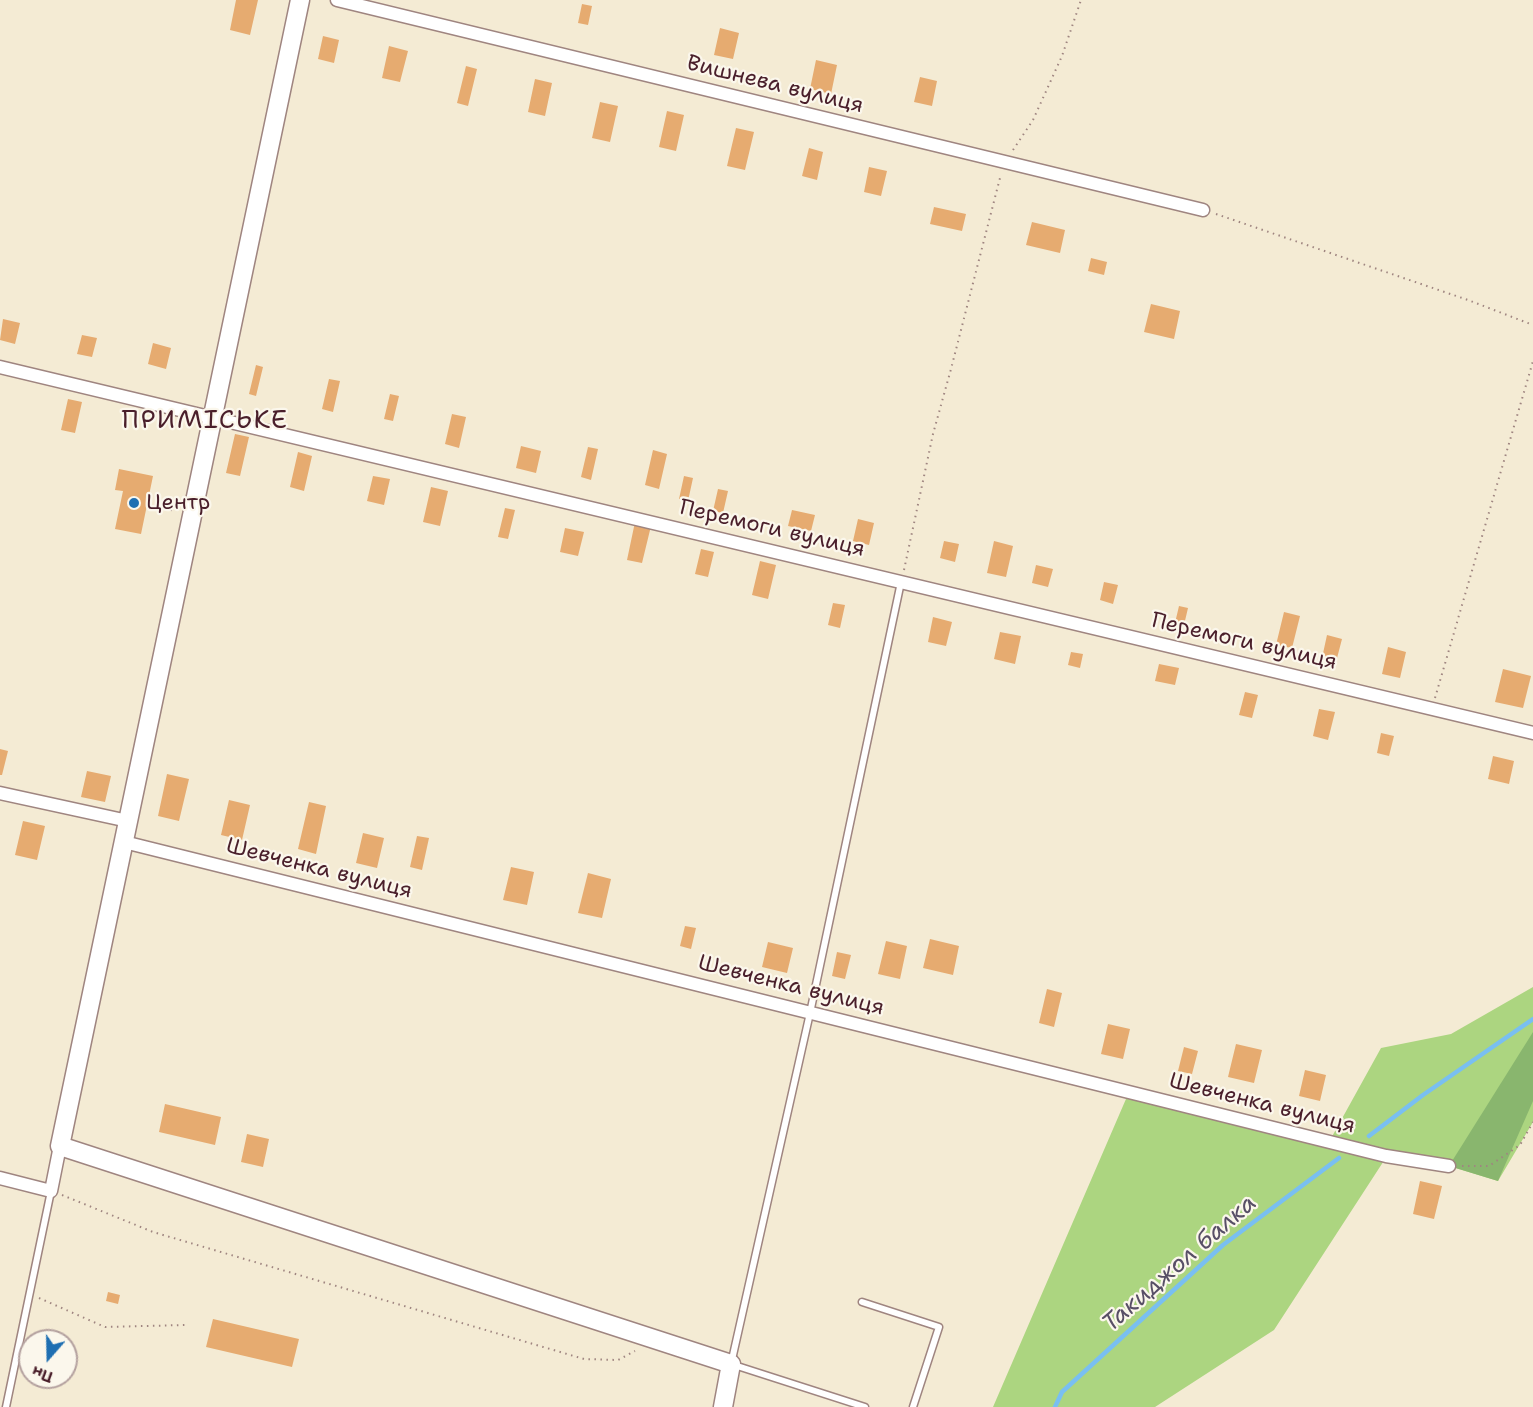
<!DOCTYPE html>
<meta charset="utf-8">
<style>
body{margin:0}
#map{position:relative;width:1533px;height:1407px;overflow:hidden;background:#f4ebd4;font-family:"Shantell Sans",sans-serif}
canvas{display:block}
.north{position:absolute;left:18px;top:1329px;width:60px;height:60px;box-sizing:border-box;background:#fbf7ec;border:2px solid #b4a19f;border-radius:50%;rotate:200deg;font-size:16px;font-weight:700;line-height:24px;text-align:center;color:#4a1f2b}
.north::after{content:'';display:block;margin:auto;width:21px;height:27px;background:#1f6fb2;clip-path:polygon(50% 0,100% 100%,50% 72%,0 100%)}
</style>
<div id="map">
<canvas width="1533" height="1407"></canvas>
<div class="north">Пн</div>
</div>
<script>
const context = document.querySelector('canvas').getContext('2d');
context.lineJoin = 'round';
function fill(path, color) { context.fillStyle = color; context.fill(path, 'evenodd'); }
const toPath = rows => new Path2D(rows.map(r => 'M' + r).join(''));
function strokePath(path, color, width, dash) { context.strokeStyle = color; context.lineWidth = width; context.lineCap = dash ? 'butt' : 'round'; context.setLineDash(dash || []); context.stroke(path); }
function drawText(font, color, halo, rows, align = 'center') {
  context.font = font + ' "Shantell Sans",sans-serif'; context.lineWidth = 4.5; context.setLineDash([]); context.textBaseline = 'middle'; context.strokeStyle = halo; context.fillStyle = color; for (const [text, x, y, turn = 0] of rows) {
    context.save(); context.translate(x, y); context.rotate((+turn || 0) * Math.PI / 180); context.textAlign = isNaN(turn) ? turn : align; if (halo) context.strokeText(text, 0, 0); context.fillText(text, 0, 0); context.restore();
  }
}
fill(toPath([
 [1533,987,1533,1122,1498,1181,1449,1166,1387,1156,1274,1330,1155,1407,993,1407,1129,1092,1329,1142,1381,1048,1451,1034]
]), '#acd580');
fill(toPath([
 [1533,1032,1533,1101,1498,1181,1449,1166]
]), '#89b66e');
strokePath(toPath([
 [1369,1136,1423,1095,1533,1019],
 [1055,1407,1062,1392,1223,1245,1339,1158]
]), '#79bff1', 4.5);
fill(toPath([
 [236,0,258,0,250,35,230,30],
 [582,4,592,6,588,25,578,23],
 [720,28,739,33,733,59,714,55],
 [323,36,339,40,334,63,318,59],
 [389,46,408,51,400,82,382,78],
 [816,60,837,65,831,94,810,89],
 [466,66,477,69,468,106,457,103],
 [920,77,937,81,932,106,914,102],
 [535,79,552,83,545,116,528,112],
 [600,102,618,106,610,142,592,138],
 [667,111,684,115,676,151,659,147],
 [736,128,754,132,745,170,727,166],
 [809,148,823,152,817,180,802,176],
 [869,167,887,171,881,196,864,192],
 [934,207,966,214,962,231,930,224],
 [1032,222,1065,230,1060,253,1026,245],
 [1091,258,1107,262,1104,275,1088,271],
 [1151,304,1180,311,1174,339,1144,332],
 [3,319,20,323,15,344,0,340],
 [82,335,97,338,92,357,77,354],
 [153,343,171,348,166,369,148,364],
 [256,365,263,367,256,396,249,394],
 [329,379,340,381,333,412,322,409],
 [390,394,399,396,393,421,384,419],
 [68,399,82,402,75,433,61,430],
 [452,414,466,417,459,448,445,444],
 [235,434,249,437,240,476,226,473],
 [521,446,541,451,536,473,516,468],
 [588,447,598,449,591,480,581,477],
 [653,450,667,454,659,489,645,485],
 [298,452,312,456,304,491,290,487],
 [119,469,153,476,141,534,115,529,123,491,115,490],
 [373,476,390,479,384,505,367,501],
 [684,476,693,478,688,501,679,499],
 [431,487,448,491,440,526,423,522],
 [718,489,728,491,723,513,713,511],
 [505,508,515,510,508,539,498,537],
 [792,510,815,515,811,531,788,526],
 [858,519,874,523,869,545,853,541],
 [635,522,651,526,642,563,627,560],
 [565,528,584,532,578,556,560,552],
 [944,541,959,544,955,562,940,558],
 [994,541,1013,546,1006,577,987,573],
 [701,549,714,552,708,577,695,574],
 [760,561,776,565,768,599,752,595],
 [1036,565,1053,569,1048,587,1032,583],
 [1104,582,1118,585,1113,604,1100,600],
 [833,603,845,605,840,628,828,625],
 [1179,606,1188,608,1184,625,1175,623],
 [1284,612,1300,616,1292,648,1276,645],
 [933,617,952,622,946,646,928,642],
 [1000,632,1021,636,1015,664,994,659],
 [1327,635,1342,639,1336,662,1322,658],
 [1388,647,1406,652,1400,678,1382,674],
 [1071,652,1083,654,1080,668,1068,665],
 [1159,664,1179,668,1175,685,1155,681],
 [1503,669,1531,676,1523,708,1495,702],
 [1245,692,1258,695,1252,718,1239,715],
 [1319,709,1335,712,1328,740,1313,736],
 [1381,733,1394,736,1389,756,1377,753],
 [0,749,8,751,2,775,0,775],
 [1493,756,1514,761,1509,784,1488,779],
 [87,771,111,776,105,802,81,797],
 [167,774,189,779,179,821,158,816],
 [229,800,250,805,242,840,221,835],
 [309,802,326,806,316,854,298,849],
 [23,821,45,826,37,860,15,855],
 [363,833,384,838,377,868,356,863],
 [417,836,429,838,422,870,410,867],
 [511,867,534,872,527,905,503,900],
 [588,873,611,879,602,918,578,913],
 [685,926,696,928,691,949,680,946],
 [930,939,959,946,953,975,923,968],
 [886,941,907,946,900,979,878,974],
 [768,942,793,948,787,973,762,967],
 [837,952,851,955,845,979,832,976],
 [1047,989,1062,993,1054,1027,1039,1023],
 [1108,1024,1130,1029,1123,1059,1101,1054],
 [1236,1044,1262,1050,1254,1083,1228,1077],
 [1184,1047,1198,1051,1192,1074,1178,1071],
 [1305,1070,1326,1075,1320,1101,1299,1096],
 [165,1104,221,1117,215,1145,159,1132],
 [247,1134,269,1139,263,1167,241,1162],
 [1420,1181,1442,1186,1434,1219,1413,1214],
 [108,1292,120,1295,118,1304,106,1301],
 [213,1319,299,1339,292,1367,206,1347]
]), '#e6ab70');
const lane = toPath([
 [862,1302,939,1327,913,1407],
 [6,1407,51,1191],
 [865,1407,731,1364,810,1013,901,582]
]);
const street = toPath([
 [337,0,1203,210],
 [0,367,1533,733],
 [0,793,128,821],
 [124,842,1386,1156,1449,1166],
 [0,1178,51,1191,60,1146]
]);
const secondary = toPath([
 [300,0,60,1146,731,1364,723,1407]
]);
strokePath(lane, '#9f8580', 9);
strokePath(street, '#9f8580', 15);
strokePath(secondary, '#9f8580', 21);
strokePath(toPath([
 [1013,150,1033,120,1062,56,1081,0],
 [1216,214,1468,300,1533,325],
 [147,505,176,511],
 [904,570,933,434,951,369,1001,174],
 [1435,698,1533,361],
 [1462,1166,1489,1166,1520,1145,1533,1122],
 [62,1195,153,1232,584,1359,618,1360,635,1351],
 [39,1298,105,1327,186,1325]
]), '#9f8580', 2, [1.5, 4.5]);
strokePath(lane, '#fff', 6);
strokePath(street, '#fff', 12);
strokePath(secondary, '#fff', 18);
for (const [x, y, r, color] of [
 [134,503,6,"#1f6fb2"]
]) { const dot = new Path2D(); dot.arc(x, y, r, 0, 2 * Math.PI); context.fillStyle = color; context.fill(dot); strokePath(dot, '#fbf7ec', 2); }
drawText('22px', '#4a1f2b', '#fbf7ec', [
 ["Вишнева вулиця",775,85,14],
 ["Перемоги вулиця",772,529,13],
 ["Перемоги вулиця",1244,642,13],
 ["Шевченка вулиця",319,869,14],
 ["Шевченка вулиця",791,986,14],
 ["Шевченка вулиця",1262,1104,14]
]);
drawText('22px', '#4a1f2b', '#fbf7ec', [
 ["Центр",146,503]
], 'left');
drawText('italic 24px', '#584f66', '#fbf7ec', [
 ["Такиджол балка",1180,1264,-41]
]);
context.letterSpacing = '1.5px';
drawText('26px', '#4a1f2b', '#fbf7ec', [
 ["ПРИМІСЬКЕ",205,421]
]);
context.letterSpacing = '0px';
</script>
